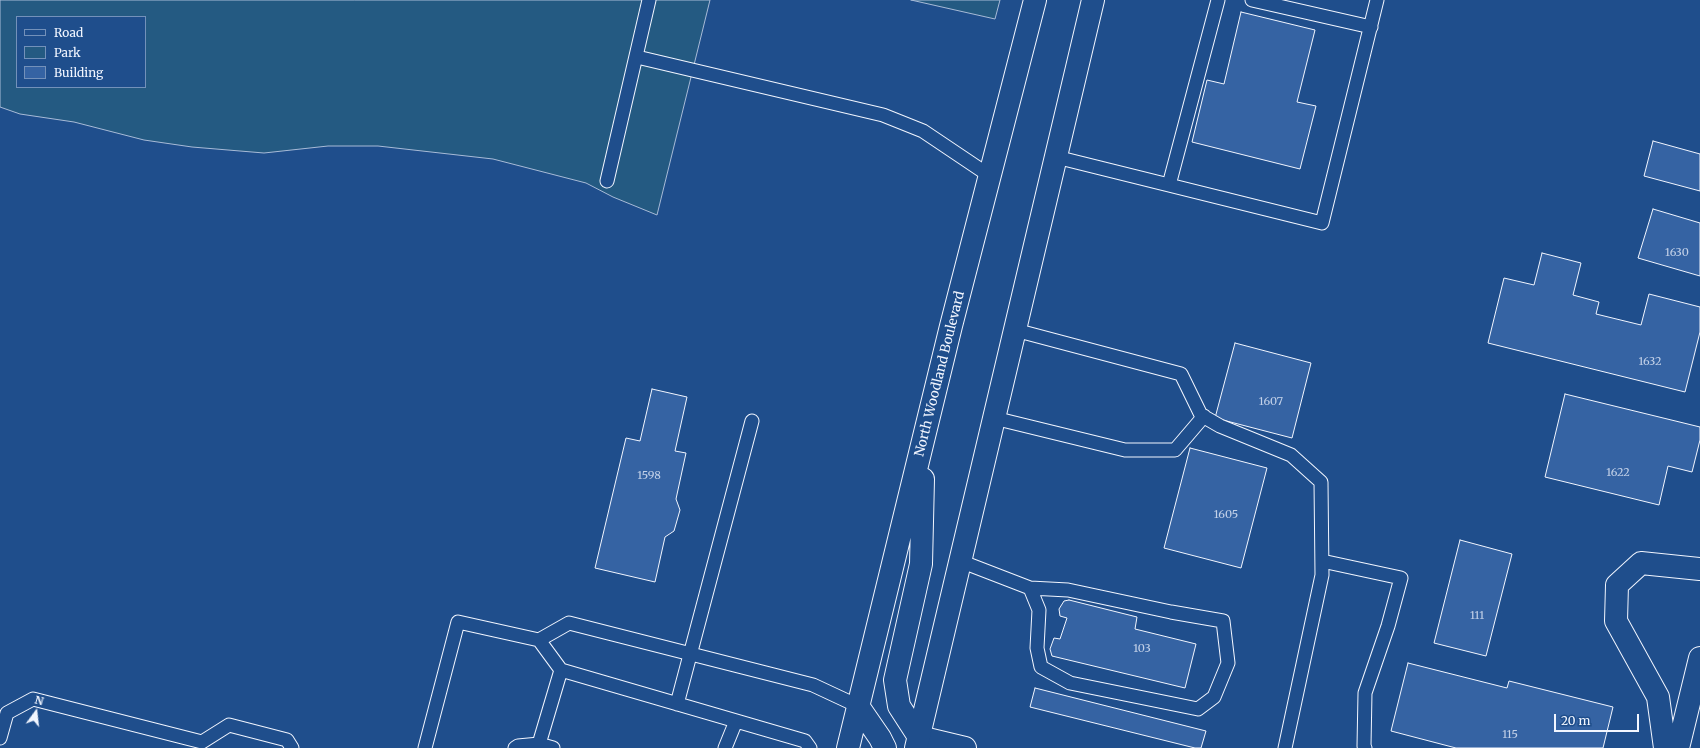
<!DOCTYPE html>
<style>
body{margin:0}
#map{position:relative;width:1700px;height:748px;overflow:hidden;background:#1f4e8c;font-family:Merriweather,serif}
canvas{display:block}
.legend{position:absolute;left:16px;top:16px;width:130px;height:72px;box-sizing:border-box;background:#1f4e8c;border:1px solid #7391ba;margin:0;padding:5px 7px;list-style:none;font-size:12px;color:#f2f6ff}
.legend li{display:flex;align-items:center;gap:8px;height:20px}
.legend b{width:20px;border:1px solid #7391ba}
.north{position:absolute;left:16px;top:692px;width:40px;height:40px;-webkit-text-stroke:3px #1f4e8c;paint-order:stroke;rotate:15deg;font-size:11px;font-weight:700;line-height:16px;text-align:center;color:#f2f6ff}
.north::after{content:'';display:block;margin:auto;width:14px;height:18px;background:#f2f6ff;clip-path:polygon(50% 0,100% 100%,50% 72%,0 100%)}
.scale{position:absolute;left:1554px;top:714px;width:85px;height:18px;box-sizing:border-box;border:2px solid #f2f6ff;border-top:0;padding-left:5px;font-size:12px;line-height:14px;white-space:nowrap;color:#f2f6ff;-webkit-text-stroke:3px #1f4e8c;paint-order:stroke}
</style>
<div id="map">
<canvas width="1700" height="748"></canvas>
<ul class="legend">
<li><b style="height:5px;background:#1f4e8c"></b>Road</li>
<li><b style="height:11px;background:#245a82"></b>Park</li>
<li><b style="height:11px;background:#3563a3"></b>Building</li>
</ul>
<div class="north">N</div>
<div class="scale">20 m</div>
</div>
<script>
const context = document.querySelector('canvas').getContext('2d');
context.lineJoin = 'round';
function fill(path, color) { context.fillStyle = color; context.fill(path, 'evenodd'); }
const toPath = rows => new Path2D(rows.map(r => 'M' + r).join(''));
function strokePath(path, color, width, dash) { context.strokeStyle = color; context.lineWidth = width; context.lineCap = dash ? 'butt' : 'round'; context.setLineDash(dash || []); context.stroke(path); }
function drawText(font, color, halo, rows, align = 'center') {
  context.font = font + ' Merriweather,serif'; context.lineWidth = 3; context.setLineDash([]); context.textBaseline = 'middle'; context.strokeStyle = halo; context.fillStyle = color; for (const [text, x, y, turn = 0] of rows) {
    context.save(); context.translate(x, y); context.rotate((+turn || 0) * Math.PI / 180); context.textAlign = isNaN(turn) ? turn : align; if (halo) context.strokeText(text, 0, 0); context.fillText(text, 0, 0); context.restore();
  }
}
const green = toPath([
 [0,0,710,0,657,215,613,197,586,183,493,159,378,146,328,146,264,153,192,147,144,140,74,122,20,114,0,107,0,0],
 [17,17,145,17,145,87,17,87,17,17],
 [911,0,1000,0,995,19,911,0]
]);
fill(green, '#245a82');
strokePath(green, '#a8bbd7', 1);
const building = toPath([
 [1241,12,1315,30,1297,102,1316,106,1300,169,1192,142,1207,80,1224,84,1241,12],
 [1653,141,1700,154,1700,191,1644,176,1653,141],
 [1653,209,1700,223,1700,276,1638,258,1653,209],
 [1542,253,1581,263,1573,295,1599,302,1596,314,1641,325,1649,294,1700,307,1700,332,1685,392,1488,343,1504,278,1534,285,1542,253],
 [1235,343,1311,363,1292,438,1215,418,1235,343],
 [652,389,687,397,675,451,686,453,676,499,680,510,674,531,665,537,655,582,595,568,626,438,640,441,652,389],
 [1565,394,1700,427,1700,440,1692,472,1668,466,1659,505,1545,477,1565,394],
 [1190,448,1267,468,1241,568,1164,548,1190,448],
 [1460,540,1512,554,1486,656,1434,643,1460,540],
 [1069,600,1137,617,1135,629,1196,644,1185,688,1052,656,1050,649,1054,638,1060,639,1067,618,1060,616,1059,609,1064,601,1069,600],
 [1408,663,1507,688,1509,681,1613,707,1603,748,1456,748,1391,731,1408,663],
 [1035,688,1206,731,1201,748,1195,748,1030,707,1035,688]
]);
fill(building, '#3563a3');
strokePath(building, '#f2f6ff', 1);
const lane = toPath([
 [1252,0,1371,27],
 [637,57,883,115,923,131,990,176],
 [1056,157,1322,223,1377,0],
 [607,181,649,0],
 [1169,185,1218,0],
 [1015,330,1181,374,1201,415,1220,426,1291,455,1321,482,1322,575,1285,748],
 [994,418,1125,450,1175,450,1204,416],
 [960,561,1030,588,1068,590,1171,612,1223,621,1228,663,1214,697,1198,709,1070,683,1041,667,1037,648,1039,610,1030,588],
 [1322,561,1401,578,1388,626,1365,693,1364,746,1365,748],
 [677,704,752,421],
 [0,738,7,713,33,699,202,742,229,725,287,740,292,748],
 [539,744,561,670],
 [425,748,458,622,539,640],
 [515,748,518,746,539,744,553,748],
 [725,748,736,721],
 [810,748,805,741,561,670,539,640,569,623,813,685,858,706]
]);
const street = toPath([
 [1665,748,1658,697,1616,621,1617,585,1641,563,1700,569],
 [1678,748,1700,658]
]);
const secondary = toPath([
 [919,737,965,748]
]);
const primary = toPath([
 [858,706,880,738,885,748],
 [919,737,899,706,895,680,921,564,923,479],
 [848,748,951,326,1035,0],
 [916,748,1093,0]
]);
strokePath(lane, '#f2f6ff', 15);
strokePath(street, '#f2f6ff', 24);
strokePath(secondary, '#f2f6ff', 24);
strokePath(primary, '#f2f6ff', 24);
strokePath(lane, '#1f4e8c', 13);
strokePath(street, '#1f4e8c', 22);
strokePath(secondary, '#1f4e8c', 22);
strokePath(primary, '#1f4e8c', 22);
drawText('11px', '#c3d1e8', null, [
 ["1630",1677,253],
 ["1632",1650,362],
 ["1607",1271,402],
 ["1622",1618,473],
 ["1598",649,476],
 ["1605",1226,515],
 ["111",1477,616],
 ["103",1142,649],
 ["115",1510,735]
]);
drawText('13px', '#f2f6ff', '#1f4e8c', [
 ["North Woodland Boulevard",940,374,-76]
]);
</script>
